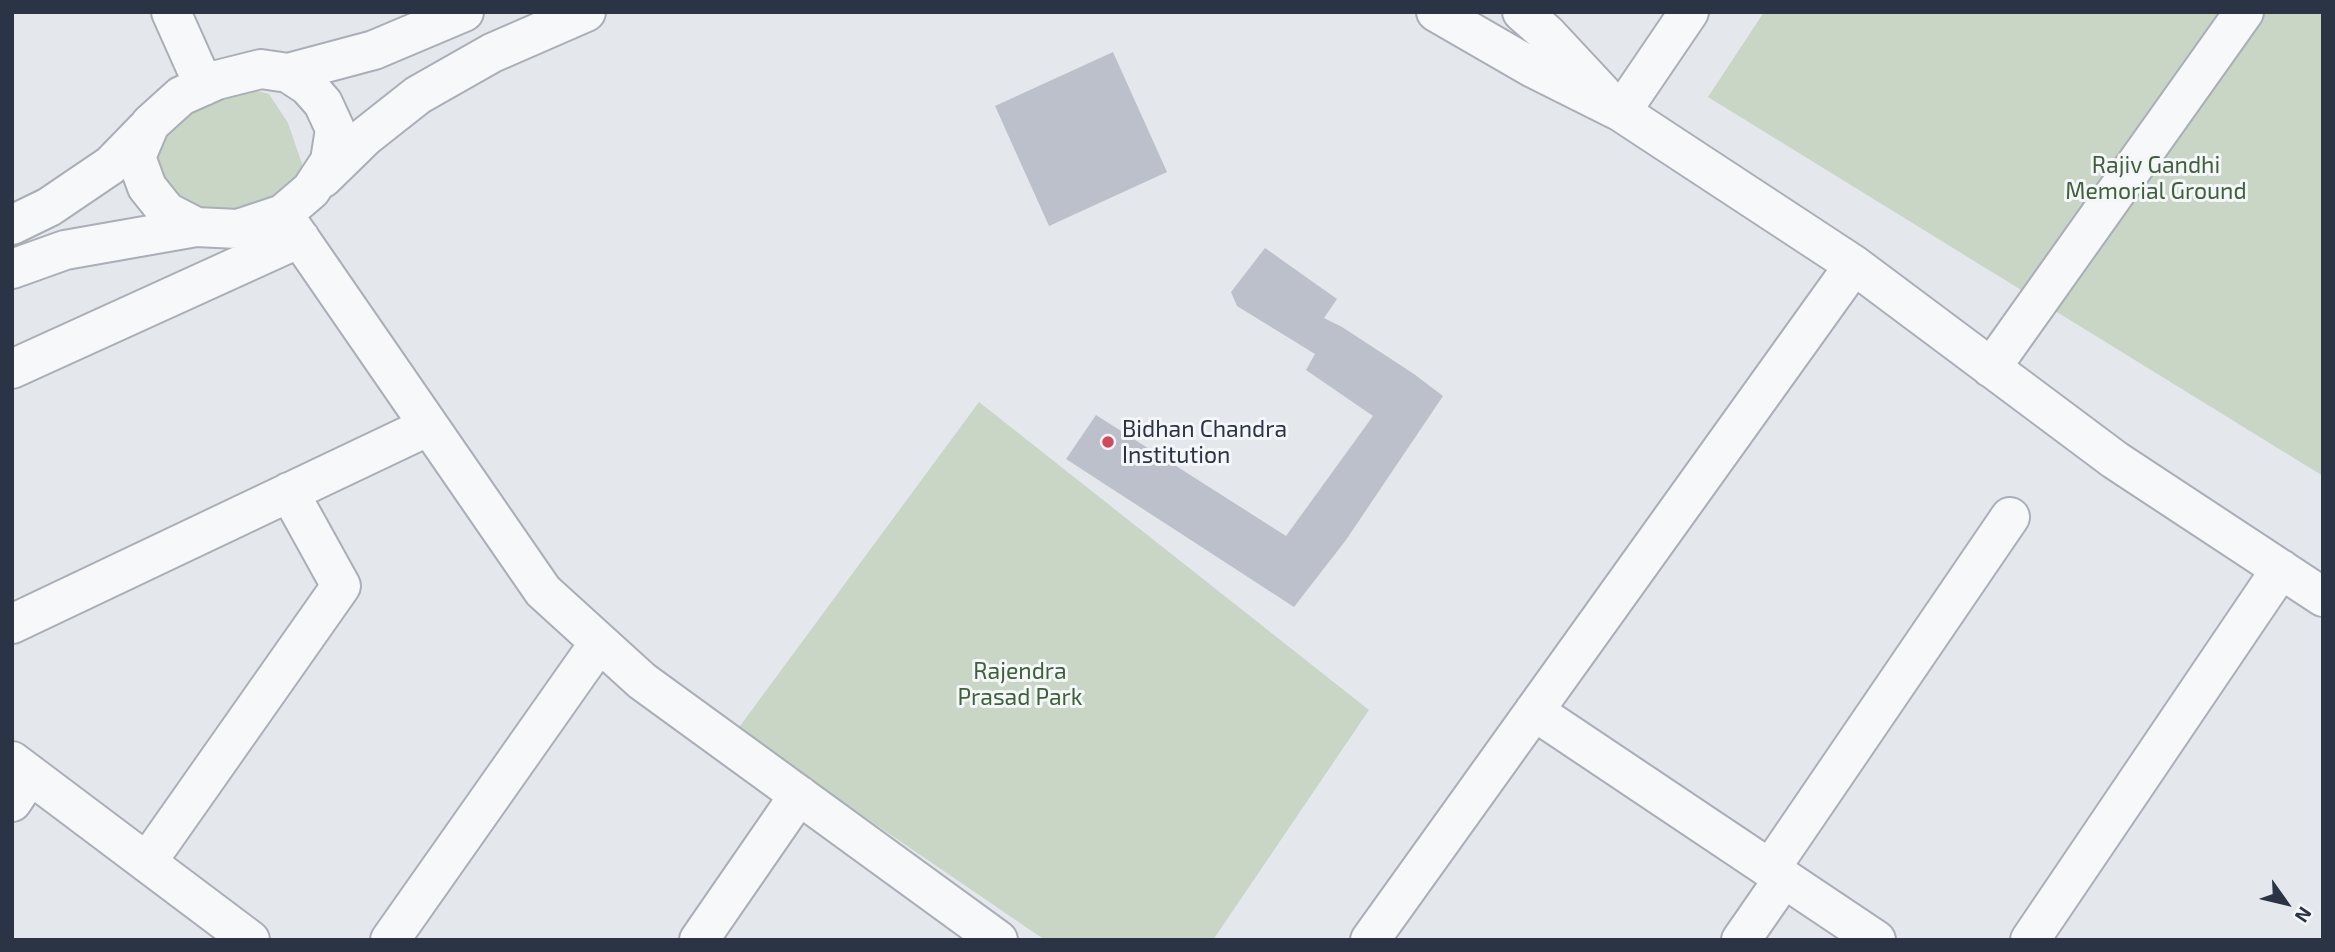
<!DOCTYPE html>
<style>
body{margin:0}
#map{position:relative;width:2335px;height:952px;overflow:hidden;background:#e4e7ec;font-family:"Exo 2",sans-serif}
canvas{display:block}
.frame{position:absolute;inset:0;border:14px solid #2b3445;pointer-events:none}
.north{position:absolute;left:2251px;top:868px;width:70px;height:70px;-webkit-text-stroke:5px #f4f6f9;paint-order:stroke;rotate:124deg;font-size:19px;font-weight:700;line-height:28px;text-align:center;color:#2b3445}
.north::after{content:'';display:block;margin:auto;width:24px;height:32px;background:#2b3445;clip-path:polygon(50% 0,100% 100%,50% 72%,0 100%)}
</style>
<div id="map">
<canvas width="2335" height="952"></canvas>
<div class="frame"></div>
<div class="north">N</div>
</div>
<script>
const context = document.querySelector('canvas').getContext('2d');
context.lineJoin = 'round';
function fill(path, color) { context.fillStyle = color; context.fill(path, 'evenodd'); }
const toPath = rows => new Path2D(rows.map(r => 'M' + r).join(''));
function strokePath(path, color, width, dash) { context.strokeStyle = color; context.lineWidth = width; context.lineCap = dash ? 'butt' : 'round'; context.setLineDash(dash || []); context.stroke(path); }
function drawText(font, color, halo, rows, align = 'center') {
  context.font = font + ' "Exo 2",sans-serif'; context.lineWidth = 6; context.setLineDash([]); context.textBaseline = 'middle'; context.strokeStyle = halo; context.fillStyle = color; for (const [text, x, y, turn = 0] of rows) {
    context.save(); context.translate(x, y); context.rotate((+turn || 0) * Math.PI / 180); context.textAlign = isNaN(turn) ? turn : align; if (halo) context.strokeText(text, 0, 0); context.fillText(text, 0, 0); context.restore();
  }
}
fill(toPath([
 [1764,12,2323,12,2323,476,1708,97],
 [217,80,269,94,288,123,311,190,196,227,136,157],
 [979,402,1369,710,1213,940,1045,940,737,730]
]), '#c9d6c5');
fill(toPath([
 [1113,52,1167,172,1049,226,995,106],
 [1265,248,1337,299,1324,318,1342,327,1414,374,1443,396,1346,540,1294,607,1066,459,1096,415,1286,536,1373,416,1306,370,1315,354,1237,306,1231,292]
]), '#bbc0ca');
const minor = toPath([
 [171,12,204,86],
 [1436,12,1533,68,1621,112,1854,265,2115,460,2323,597],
 [1522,12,1547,34,1602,93],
 [261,69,288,73,308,86,323,103,335,129,330,161,311,190,283,214,238,229,196,227,167,212,147,187,136,157,150,124,181,96,217,80,261,69],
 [288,73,374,50,464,12],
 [1621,112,1689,12],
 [323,178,366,136,418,95,492,53,586,12],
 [283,214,543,591,642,681,998,940],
 [12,225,49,207,111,165,146,129],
 [12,269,65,250,196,227],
 [1991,368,2244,12],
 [12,369,300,238],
 [12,624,429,426],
 [1534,711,1876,940],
 [12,761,250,940],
 [12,802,30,775],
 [147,862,341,586,289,492],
 [1770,869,2010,517],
 [390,940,599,643],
 [699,940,799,795],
 [1370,940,1854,265],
 [1741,940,1784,878],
 [2030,940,2281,569]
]);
strokePath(minor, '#a9aeb7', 42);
strokePath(minor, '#f7f8fa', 38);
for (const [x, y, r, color] of [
 [1108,442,7,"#d1495b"]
]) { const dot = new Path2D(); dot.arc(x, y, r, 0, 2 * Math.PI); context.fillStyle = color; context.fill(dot); strokePath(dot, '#f4f6f9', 2.5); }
drawText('23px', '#3f6138', '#f4f6f9', [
 ["Rajiv Gandhi",2156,165],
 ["Memorial Ground",2156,191],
 ["Rajendra",1020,671],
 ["Prasad Park",1020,697]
]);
drawText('23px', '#2b3445', '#f4f6f9', [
 ["Bidhan Chandra",1122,429],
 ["Institution",1122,455]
], 'left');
</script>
